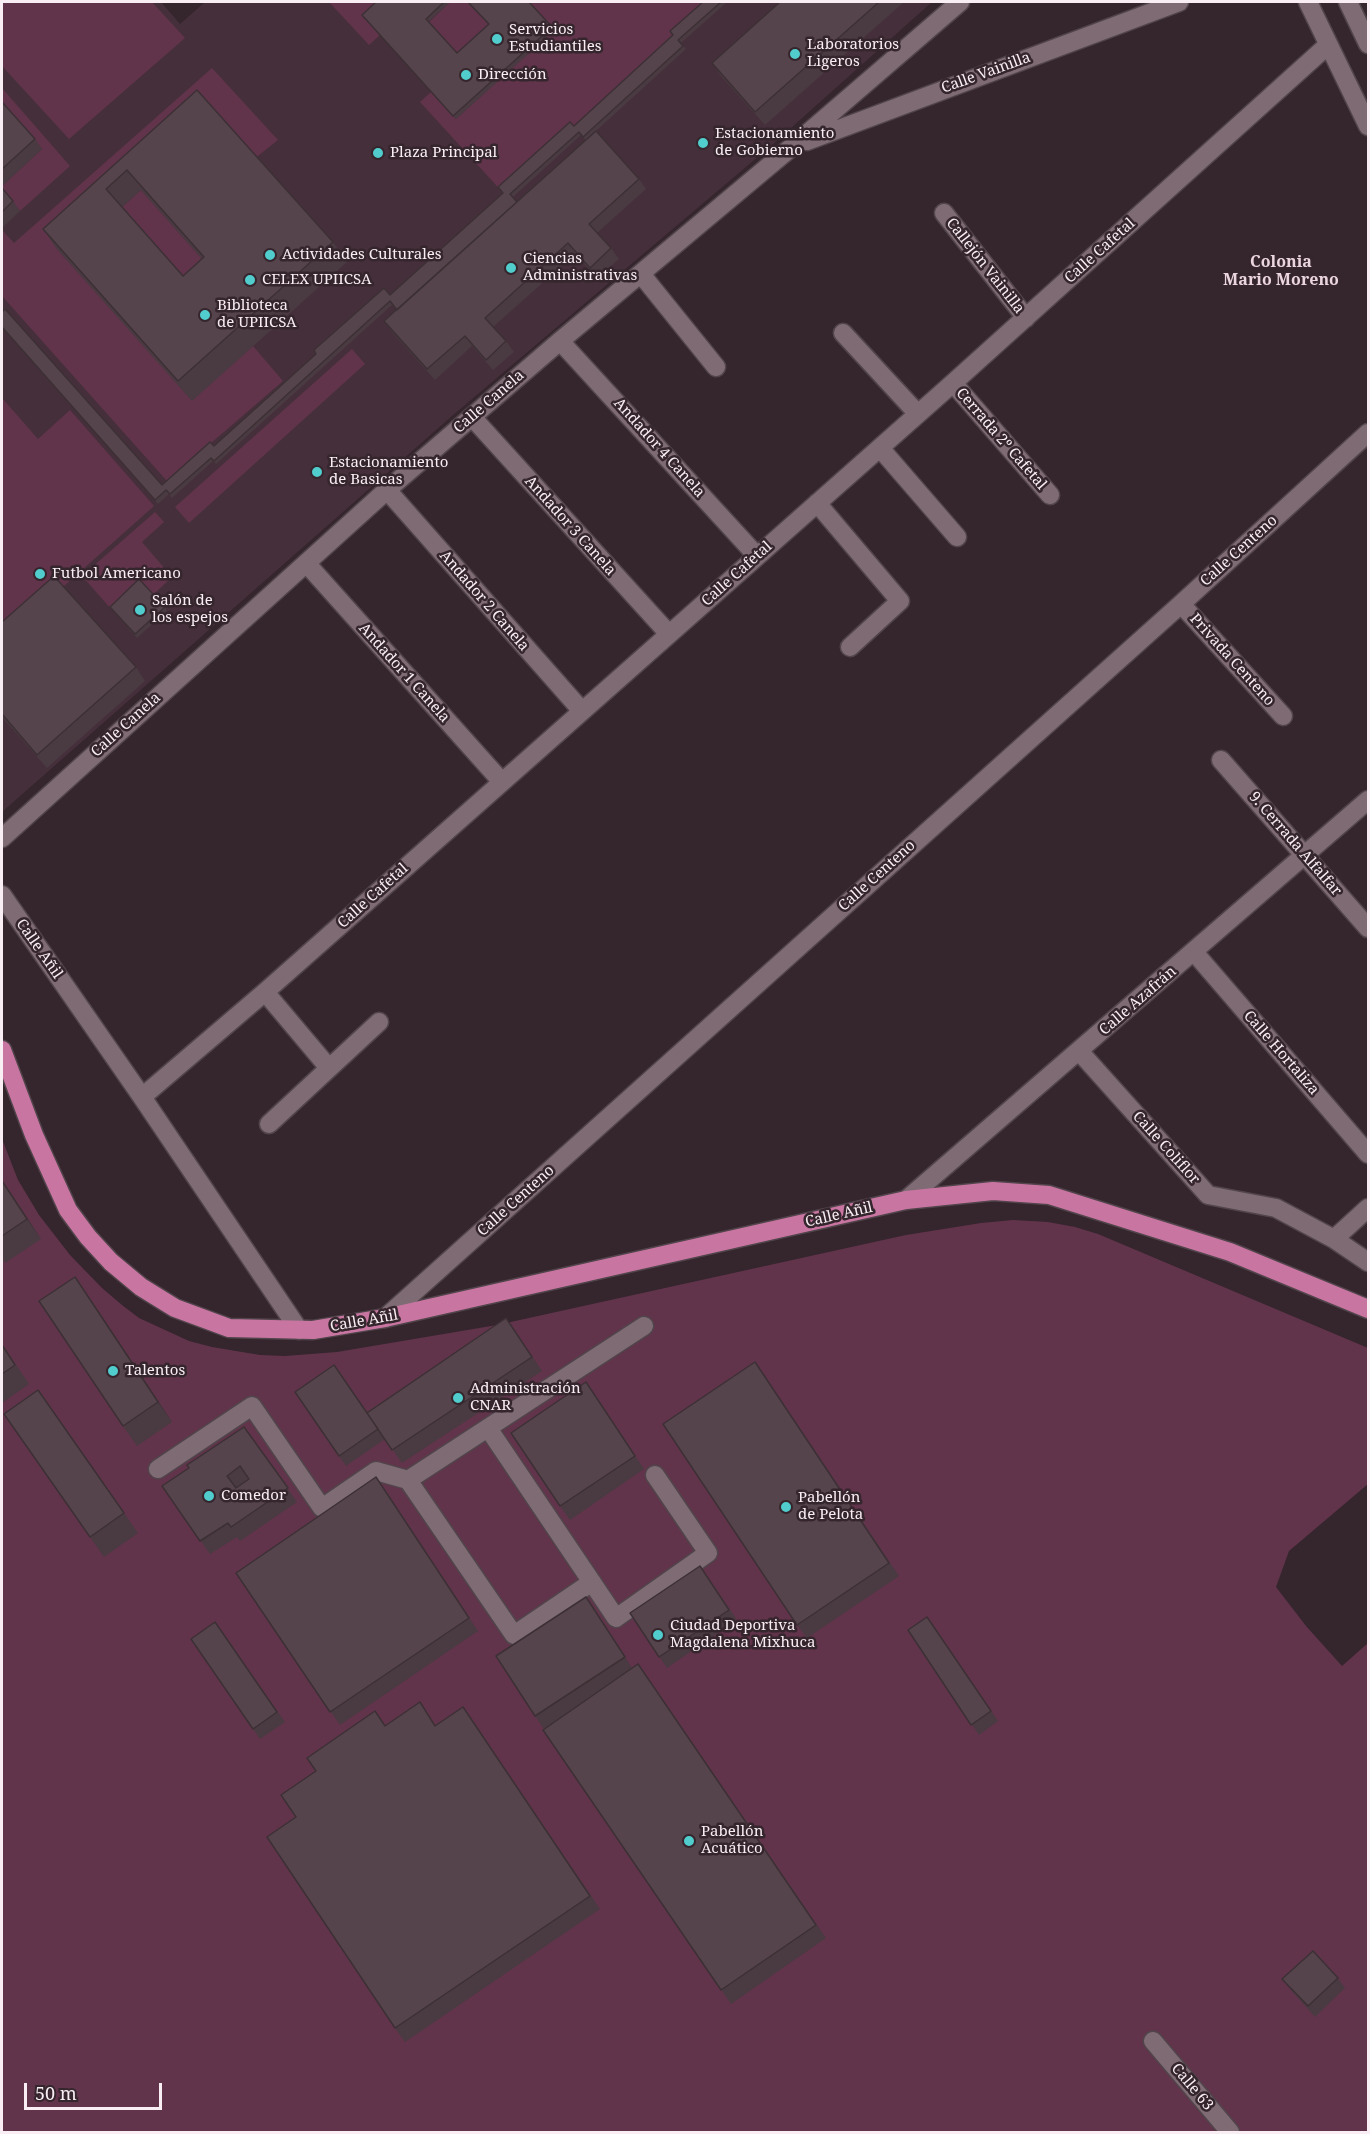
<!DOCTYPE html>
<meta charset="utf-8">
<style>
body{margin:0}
#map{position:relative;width:1370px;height:2134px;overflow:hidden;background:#35252d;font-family:"Noto Serif",serif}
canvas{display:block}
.frame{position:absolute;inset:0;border:3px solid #f9eef3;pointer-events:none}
.scale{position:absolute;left:24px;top:2083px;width:138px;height:27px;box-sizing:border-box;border:3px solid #f9eef3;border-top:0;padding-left:8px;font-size:18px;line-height:21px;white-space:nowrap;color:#f9eef3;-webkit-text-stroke:4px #35252d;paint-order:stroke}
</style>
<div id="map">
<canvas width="1370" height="2134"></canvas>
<div class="frame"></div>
<div class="scale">50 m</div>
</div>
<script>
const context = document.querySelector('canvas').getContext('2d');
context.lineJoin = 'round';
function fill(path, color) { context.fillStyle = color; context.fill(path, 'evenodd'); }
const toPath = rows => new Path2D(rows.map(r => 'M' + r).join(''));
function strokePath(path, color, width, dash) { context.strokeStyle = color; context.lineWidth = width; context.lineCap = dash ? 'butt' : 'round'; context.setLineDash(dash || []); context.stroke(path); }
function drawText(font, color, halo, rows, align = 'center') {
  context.font = font + ' "Noto Serif",serif'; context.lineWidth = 5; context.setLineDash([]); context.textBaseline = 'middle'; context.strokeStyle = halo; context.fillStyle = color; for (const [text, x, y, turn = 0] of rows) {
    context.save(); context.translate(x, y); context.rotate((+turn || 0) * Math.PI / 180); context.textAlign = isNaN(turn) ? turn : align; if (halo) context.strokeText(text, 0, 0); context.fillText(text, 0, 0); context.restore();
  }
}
fill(toPath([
 [2,2,161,2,180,24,205,2,932,2,773,144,452,416,2,812]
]), '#452f3a');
fill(toPath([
 [2,2,152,2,185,38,69,139,2,66],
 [329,2,382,2,380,35,369,45],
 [450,2,467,2,491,27,460,57,428,23],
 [529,2,714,2,506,196,420,102,431,92,456,119,554,30],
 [212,68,278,140,254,159,211,111,57,249,192,400,253,346,283,381,167,481,2,296,2,230,14,243],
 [2,88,70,166,20,211,2,190,2,186,42,149,2,105],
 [141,190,218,277,197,296,120,209],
 [352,349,365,364,189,523,175,507],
 [2,398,38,439,70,410,154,506,2,641,2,470,3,468,2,466],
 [155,512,164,522,142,542,172,577,153,595,142,583,112,610,82,576],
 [2,1139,18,1180,39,1215,70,1255,102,1288,122,1305,139,1318,189,1341,212,1347,260,1355,285,1356,337,1352,497,1325,906,1235,981,1223,1013,1220,1048,1222,1075,1227,1098,1234,1368,1348,1368,1484,1289,1551,1276,1587,1306,1626,1342,1666,1368,1643,1368,2132,2,2132]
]), '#61344b');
const minor = toPath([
 [1308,2,1368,126],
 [1348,2,1368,44],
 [807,141,1179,2],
 [944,213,1026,318],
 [641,274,716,367],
 [843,333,918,414],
 [560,341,757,556],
 [953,383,1050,495],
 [472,417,669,634],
 [880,448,957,537],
 [387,490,582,711],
 [817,503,900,601,850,647],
 [307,564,502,782],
 [1181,604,1283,716],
 [1221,760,1368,928],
 [2,838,387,490,560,341,794,145,960,2],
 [2,895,142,1097,299,1330],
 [1194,952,1368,1154],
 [265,992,329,1068],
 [1079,1051,1208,1195,1276,1208,1334,1239,1368,1262],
 [142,1097,265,992,953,383,1328,45],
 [269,1124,379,1022],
 [906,1200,1368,800],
 [1334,1239,1368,1208],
 [385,1318,1181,604,1368,433],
 [488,1428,616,1618,708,1553,655,1475],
 [158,1469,252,1406,322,1508,376,1471,408,1480,644,1326],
 [408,1480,514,1635,592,1582],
 [1153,2041,1230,2132]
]);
const major = toPath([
 [2,1050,34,1135,68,1210,88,1237,111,1262,141,1287,175,1308,229,1328,313,1330,385,1318,906,1200,993,1191,1049,1195,1230,1252,1368,1309]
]);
strokePath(minor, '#51444a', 21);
strokePath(major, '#51444a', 21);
strokePath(minor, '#7e6b74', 18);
strokePath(major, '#c975a2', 18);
fill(toPath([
 [376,2,450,2,428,22,457,53,488,24,467,2,529,2,555,30,456,119,362,15],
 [703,2,727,2,681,43,686,49,586,140,581,135,513,197,517,202,639,179,646,189,597,233,611,248,619,259,597,278,575,254,493,327,506,341,514,352,493,370,472,346,435,380,392,332,384,321,397,310,392,305,216,464,213,461,172,498,169,494,158,504,2,327,2,312,162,485,214,446,390,295,503,193,574,126,673,35,670,31],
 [780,2,904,2,765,125,721,76,712,63],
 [197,90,333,242,347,262,192,401,56,248,43,229],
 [141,190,202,259,183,276,122,207],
 [2,102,35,139,42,149,2,186],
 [2,188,13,201,20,211,2,228],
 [110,607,165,607,167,611,137,638],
 [2,622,136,667,145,681,47,768,2,717],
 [2,1180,41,1239,5,1263,2,1259],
 [89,1297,172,1422,137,1446,123,1426],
 [506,1318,542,1371,402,1463,385,1439,346,1466,295,1392,367,1412],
 [2,1344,29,1384,2,1403],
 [755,1362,899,1576,807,1638,797,1625],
 [586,1382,644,1469,570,1520,560,1506],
 [38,1390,138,1533,104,1557,4,1414],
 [244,1427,297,1502,240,1541,237,1537,210,1554,162,1486,189,1468],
 [376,1477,478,1631,340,1725,236,1573],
 [700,1566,737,1620,667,1668,630,1613],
 [586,1597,632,1668,638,1664,826,1938,731,2004,543,1730,544,1729,535,1716],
 [927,1617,998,1721,979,1735,908,1630],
 [215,1622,285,1722,260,1739,191,1639],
 [463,1707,600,1909,405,2042,395,2028,296,1817,316,1771,385,1725,436,1725],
 [1338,1978,1345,1988,1315,2017,1290,1989,1282,1979]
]), '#4a3a41');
fill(toPath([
 [2,1180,41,1239,27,1219],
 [75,1277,89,1297,172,1422,158,1402]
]), '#3c3035');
const building = toPath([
 [376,2,444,2,426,19,457,53,489,24,468,2,529,2,552,27,453,116,362,15,376,2],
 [703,2,721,2,678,40,683,46,583,137,579,132,510,194,517,202,397,310,390,301,214,461,211,458,170,494,166,490,155,500,2,327,2,312,5,309,162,485,210,442,214,446,316,354,314,350,384,288,390,295,503,193,498,187,570,122,574,126,673,35,670,31,703,2],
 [780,2,879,2,755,112,712,63,780,2],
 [197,90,333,242,178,381,43,229,197,90],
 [127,170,204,257,183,276,106,189,127,170],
 [2,102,35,139,2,169,2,102],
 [596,131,639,179,589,224,611,248,590,268,568,243,485,318,506,341,486,360,465,336,427,369,384,321,596,131],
 [2,188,13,201,2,212,2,188],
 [54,576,136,667,37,755,2,714,2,622,54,576],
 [139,579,165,607,135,634,110,607,139,579],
 [2,1181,27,1219,2,1236,2,1181],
 [75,1277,158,1402,123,1426,39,1301,75,1277],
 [506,1318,532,1357,392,1450,367,1413,506,1318],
 [2,1345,15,1365,2,1374,2,1345],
 [755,1362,889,1563,797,1625,663,1424,755,1362],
 [334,1365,378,1429,339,1456,295,1392,334,1365],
 [586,1382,635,1456,560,1506,511,1433,586,1382],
 [38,1390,124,1513,90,1537,4,1414,38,1390],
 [244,1427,288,1488,231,1527,228,1523,200,1541,162,1486,189,1468,187,1465,244,1427],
 [240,1466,249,1479,236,1488,227,1476,240,1466],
 [376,1477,469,1618,330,1712,236,1573,376,1477],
 [700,1566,729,1610,659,1657,630,1613,700,1566],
 [586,1597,625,1657,535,1716,496,1656,586,1597],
 [927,1617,991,1711,971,1725,908,1630,927,1617],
 [215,1622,277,1712,253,1729,191,1639,215,1622],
 [638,1664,816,1925,721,1990,543,1730,638,1664],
 [420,1702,435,1726,463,1707,590,1896,395,2028,267,1837,296,1817,281,1795,316,1771,307,1758,375,1711,385,1726,420,1702],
 [1313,1951,1338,1978,1308,2006,1282,1979,1313,1951]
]);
fill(building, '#56444c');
strokePath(building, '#3c3035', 1.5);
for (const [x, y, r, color] of [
 [497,39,6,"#52cdcd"],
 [795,54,6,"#52cdcd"],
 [466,75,6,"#52cdcd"],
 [703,143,6,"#52cdcd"],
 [378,153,6,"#52cdcd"],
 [270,255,6,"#52cdcd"],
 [511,268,6,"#52cdcd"],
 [250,280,6,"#52cdcd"],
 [205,315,6,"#52cdcd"],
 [317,472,6,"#52cdcd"],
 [40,574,6,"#52cdcd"],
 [140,610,6,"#52cdcd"],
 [113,1371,6,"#52cdcd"],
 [458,1398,6,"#52cdcd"],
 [209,1496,6,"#52cdcd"],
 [786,1507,6,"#52cdcd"],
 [658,1635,6,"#52cdcd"],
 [689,1841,6,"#52cdcd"]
]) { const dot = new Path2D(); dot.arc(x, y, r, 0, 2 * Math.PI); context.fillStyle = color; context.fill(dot); strokePath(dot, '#35252d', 2); }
drawText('15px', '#f9eef3', '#35252d', [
 ["Servicios",509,30],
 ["Estudiantiles",509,47],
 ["Laboratorios",807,45],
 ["Ligeros",807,62],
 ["Dirección",478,75],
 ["Estacionamiento",715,134],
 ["de Gobierno",715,151],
 ["Plaza Principal",390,153],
 ["Actividades Culturales",282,255],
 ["Ciencias",523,259],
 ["Administrativas",523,276],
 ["CELEX UPIICSA",262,280],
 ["Biblioteca",217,306],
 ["de UPIICSA",217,323],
 ["Estacionamiento",329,463],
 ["de Basicas",329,480],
 ["Futbol Americano",52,574],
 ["Salón de",152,601],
 ["los espejos",152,618],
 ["Talentos",125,1371],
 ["Administración",470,1389],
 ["CNAR",470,1406],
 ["Comedor",221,1496],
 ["Pabellón",798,1498],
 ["de Pelota",798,1515],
 ["Ciudad Deportiva",670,1626],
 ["Magdalena Mixhuca",670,1643],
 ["Pabellón",701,1832],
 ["Acuático",701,1849]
], 'left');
drawText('15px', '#f9eef3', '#35252d', [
 ["Calle Vainilla",986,73,-20],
 ["Calle Cafetal",1100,251,-42],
 ["Callejón Vainilla",985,266,52],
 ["Calle Canela",489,402,-41],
 ["Cerrada 2º Cafetal",1001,439,49],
 ["Andador 4 Canela",659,448,48],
 ["Andador 3 Canela",570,526,48],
 ["Calle Centeno",1239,551,-42],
 ["Calle Cafetal",737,574,-42],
 ["Andador 2 Canela",484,601,49],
 ["Privada Centeno",1232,660,48],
 ["Andador 1 Canela",404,673,48],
 ["Calle Canela",126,725,-42],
 ["9. Cerrada Alfalfar",1295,844,49],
 ["Calle Centeno",877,876,-42],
 ["Calle Cafetal",373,896,-42],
 ["Calle Añil",39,949,55],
 ["Calle Azafrán",1138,1001,-41],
 ["Calle Hortaliza",1281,1053,49],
 ["Calle Coliflor",1166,1148,48],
 ["Calle Centeno",516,1201,-42],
 ["Calle Añil",839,1215,-13],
 ["Calle Añil",364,1321,-10],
 ["Calle 63",1192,2087,50]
]);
drawText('bold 16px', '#ebd5df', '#35252d', [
 ["Colonia",1281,262],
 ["Mario Moreno",1281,280]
]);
</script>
